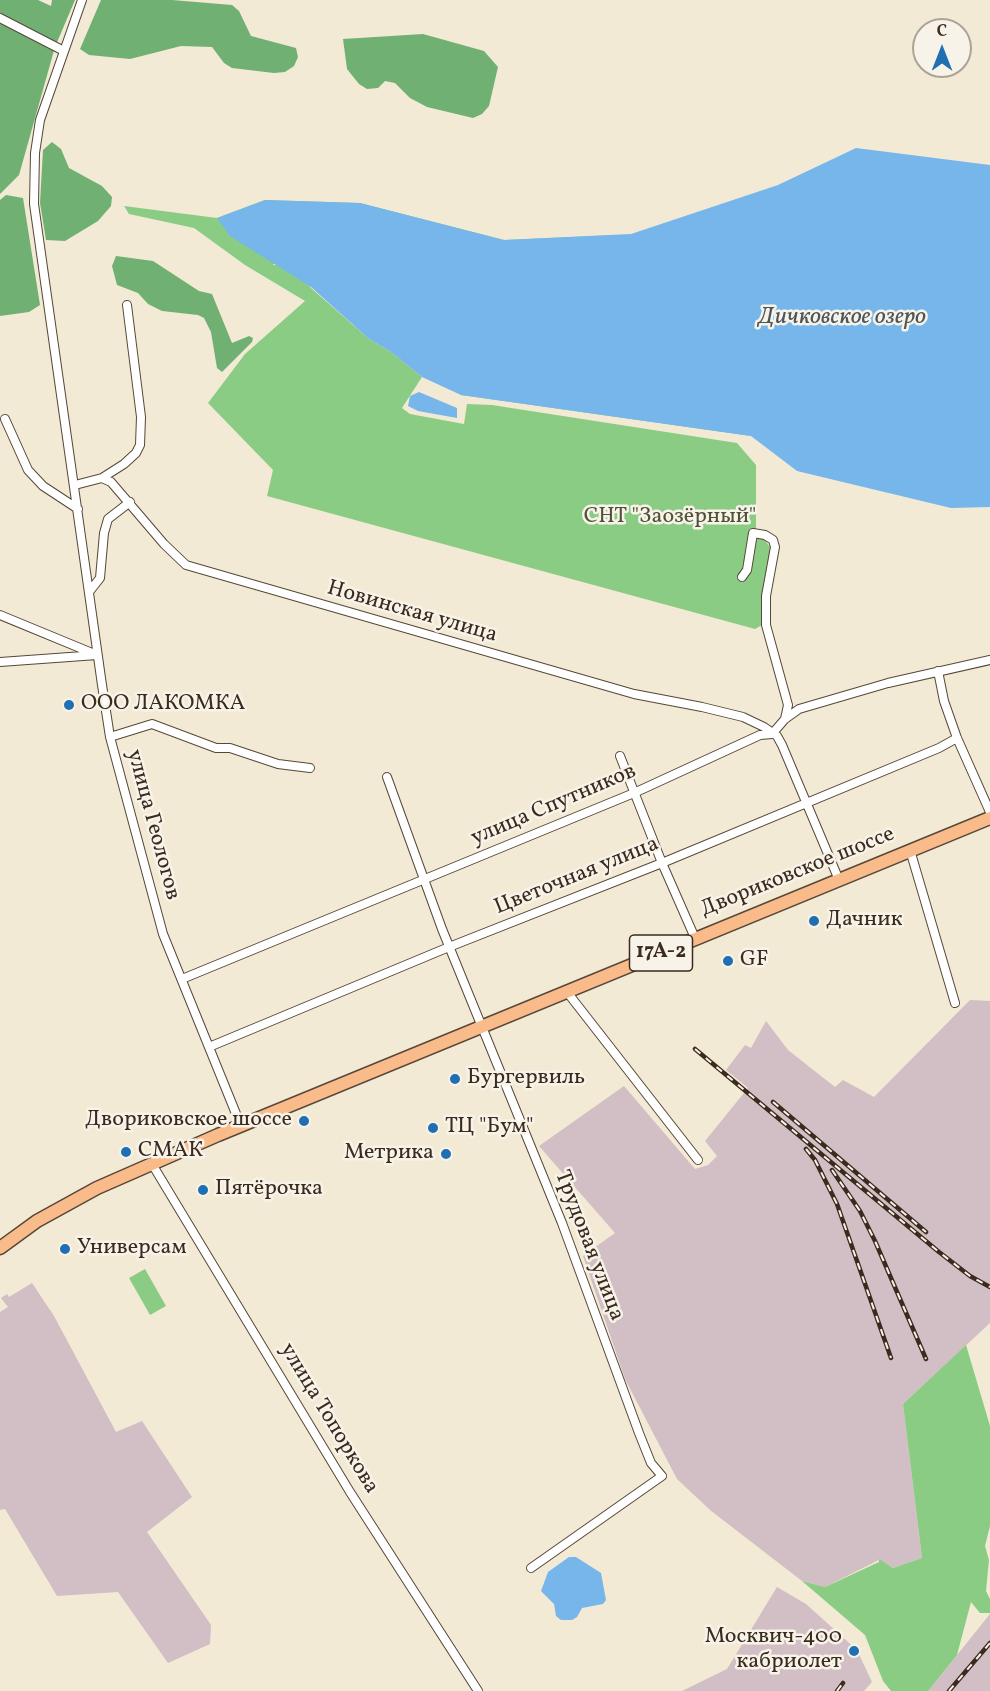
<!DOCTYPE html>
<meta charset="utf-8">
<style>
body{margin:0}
#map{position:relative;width:990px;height:1691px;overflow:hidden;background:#f2ead4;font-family:Vollkorn,serif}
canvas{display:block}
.north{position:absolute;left:912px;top:18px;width:60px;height:60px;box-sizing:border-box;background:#f7f3e8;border:2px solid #aca397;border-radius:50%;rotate:0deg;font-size:16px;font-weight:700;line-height:24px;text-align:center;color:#3b2a1e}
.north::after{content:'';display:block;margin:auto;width:21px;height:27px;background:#1f6fb2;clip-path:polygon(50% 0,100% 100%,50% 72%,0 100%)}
</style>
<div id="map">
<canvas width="990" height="1691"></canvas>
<div class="north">С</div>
</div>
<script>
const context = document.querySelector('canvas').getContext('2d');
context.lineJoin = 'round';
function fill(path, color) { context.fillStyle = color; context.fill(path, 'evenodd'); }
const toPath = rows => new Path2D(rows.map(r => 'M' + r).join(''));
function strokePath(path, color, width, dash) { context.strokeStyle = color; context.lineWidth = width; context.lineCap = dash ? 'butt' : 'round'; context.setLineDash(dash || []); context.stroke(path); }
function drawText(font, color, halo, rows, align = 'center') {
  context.font = font + ' Vollkorn,serif'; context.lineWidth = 5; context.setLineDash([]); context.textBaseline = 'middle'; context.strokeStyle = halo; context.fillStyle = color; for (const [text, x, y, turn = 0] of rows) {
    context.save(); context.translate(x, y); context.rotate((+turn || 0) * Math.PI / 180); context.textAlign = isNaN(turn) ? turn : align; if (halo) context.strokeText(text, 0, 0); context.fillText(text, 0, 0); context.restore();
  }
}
fill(toPath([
 [970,1000,990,1001,990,1323,903,1404,922,1558,893,1568,879,1560,825,1587,802,1581,710,1510,677,1479,625,1379,583,1256,615,1233,539,1146,624,1086,695,1169,708,1165,717,1156,705,1141,748,1088,726,1070,745,1045,751,1048,766,1021,788,1050,835,1087,843,1080,874,1097],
 [32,1283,54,1316,116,1432,142,1421,192,1497,147,1532,211,1625,210,1644,168,1663,118,1592,57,1596,5,1509,0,1510,0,1312,8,1307,1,1298,7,1294,9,1297],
 [777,1587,806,1604,857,1650,872,1682,864,1691,682,1691,727,1669],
 [990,1614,990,1691,928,1691,957,1655]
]), '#d2bec5');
fill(toPath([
 [265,200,360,203,504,240,618,235,751,436,461,395,288,246,273,265,293,264,311,288,369,339,391,352,422,377,402,408,410,414,464,424,467,404,492,405,737,443,756,465,756,530,771,548,762,598,762,625,755,629,267,496,273,470,208,403,245,354,305,301,245,265,194,228,129,214,124,206,217,218],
 [145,1269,166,1306,150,1315,129,1278],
 [966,1345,990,1426,990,1526,985,1546,989,1560,986,1591,990,1599,990,1613,980,1613,971,1602,957,1655,928,1691,891,1691,883,1681,865,1635,802,1581,825,1587,879,1562,879,1559,893,1568,922,1558,903,1404]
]), '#8bcc84');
fill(toPath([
 [0,0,38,0,51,6,52,0,75,0,55,47,19,175,0,194],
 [101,0,172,0,232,5,239,11,251,36,296,48,298,57,294,66,285,72,274,73,232,68,224,63,212,47,181,46,130,59,89,55,80,49],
 [423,34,484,51,498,67,489,106,482,114,473,118,427,107,410,98,395,83,385,81,378,88,367,89,359,84,347,69,343,39],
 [52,142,61,149,69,168,102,186,112,197,111,206,98,221,65,241,46,240,40,203,43,150],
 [6,195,23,198,40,305,29,312,0,316,0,200],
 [116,256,153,261,199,291,212,294,232,343,249,336,253,338,252,342,222,372,217,368,211,332,204,318,198,315,162,311,148,304,138,293,117,285,112,266]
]), '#70b072');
fill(toPath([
 [856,148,990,165,990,507,951,508,797,471,751,436,461,395,422,377,391,352,369,339,311,287,230,236,217,218,265,200,360,203,504,240,631,234,778,185],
 [419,392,457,408,457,418,418,411,408,406,410,396],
 [569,1557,576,1557,601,1573,606,1600,603,1604,582,1608,577,1617,572,1620,561,1620,556,1616,554,1604,541,1591,548,1572]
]), '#76b6ea');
const minor = toPath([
 [82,0,40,120,35,153,34,204,102,685,110,737,163,934,241,1126],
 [0,18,64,51],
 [5,419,28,470,43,486,78,509],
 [102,478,124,464,136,453,140,445,141,417,127,305],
 [75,485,102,478,111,482,164,544,186,565,634,694,702,707,743,717,764,727,777,736,782,745,839,880],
 [742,577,747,570,753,533,765,535,773,540,775,547,766,596,766,625,788,705,785,719],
 [89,592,100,578,104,533,108,519,130,502],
 [0,615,97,655,0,662],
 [938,671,944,701,957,738,990,812],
 [110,737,152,724,216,748,230,748,278,764,310,768],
 [620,756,662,863,695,938],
 [387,777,442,929,562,1223,639,1433,651,1463,662,1476,531,1568],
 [910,850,955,1003],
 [182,979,634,793,760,735,772,734,785,719,799,709,888,683,990,660],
 [567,992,698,1160],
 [209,1047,449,947,662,863,939,748,957,738],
 [152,1164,350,1492,478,1691]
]);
const primary = toPath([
 [0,1248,37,1221,97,1188,218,1135,990,818]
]);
strokePath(minor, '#564739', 10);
strokePath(primary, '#564739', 15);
strokePath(minor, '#fff', 8);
strokePath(primary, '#fabb8b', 12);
const rail = toPath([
 [695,1049,939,1252,970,1276,990,1287],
 [773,1102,926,1232],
 [806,1149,815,1160,837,1204,891,1358],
 [832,1170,860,1211,875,1241,926,1359],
 [837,1691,843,1683],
 [949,1691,990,1643]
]);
strokePath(rail, '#3b2a1e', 4.5);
strokePath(rail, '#f7f3e8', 2, [7]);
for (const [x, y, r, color] of [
 [69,705,6,"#1f6fb2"],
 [814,921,6,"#1f6fb2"],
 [728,961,6,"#1f6fb2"],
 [455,1079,6,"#1f6fb2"],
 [304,1121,6,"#1f6fb2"],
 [433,1128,6,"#1f6fb2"],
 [126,1152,6,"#1f6fb2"],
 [446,1154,6,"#1f6fb2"],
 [203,1190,6,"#1f6fb2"],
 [65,1249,6,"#1f6fb2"],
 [854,1651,6,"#1f6fb2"]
]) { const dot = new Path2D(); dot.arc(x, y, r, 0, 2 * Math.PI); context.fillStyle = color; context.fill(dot); strokePath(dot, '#f7f3e8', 2); }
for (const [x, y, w] of [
 [661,953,63]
]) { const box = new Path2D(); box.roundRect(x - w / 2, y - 18, w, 36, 4.5); context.fillStyle = '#f7f3e8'; context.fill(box); strokePath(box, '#3b2a1e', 1.5); }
drawText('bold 21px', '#3b2a1e', null, [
 ["17А-2",661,953]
]);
drawText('22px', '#4f5238', '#f7f3e8', [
 ["СНТ \"Заозёрный\"",670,518]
]);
drawText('22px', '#3b2a1e', '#f7f3e8', [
 ["Новинская улица",412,613,16],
 ["улица Спутников",554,806,-23],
 ["улица Геологов",152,825,75],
 ["Двориковское шоссе",798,873,-22],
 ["Цветочная улица",577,877,-22],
 ["Трудовая улица",588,1246,69],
 ["улица Топоркова",328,1419,59]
]);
drawText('22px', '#3b2a1e', '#f7f3e8', [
 ["ООО ЛАКОМКА",81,705],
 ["Дачник",826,921],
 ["GF",740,961],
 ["Бургервиль",467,1079],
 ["Двориковское шоссе",292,1121,"right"],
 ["ТЦ \"Бум\"",445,1128],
 ["СМАК",138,1152],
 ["Метрика",434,1154,"right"],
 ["Пятёрочка",215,1190],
 ["Универсам",77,1249],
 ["Москвич-400",842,1638,"right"],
 ["кабриолет",842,1663,"right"]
], 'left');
drawText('italic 24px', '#4d545b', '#f7f3e8', [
 ["Дичковское озеро",842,319]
]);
</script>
